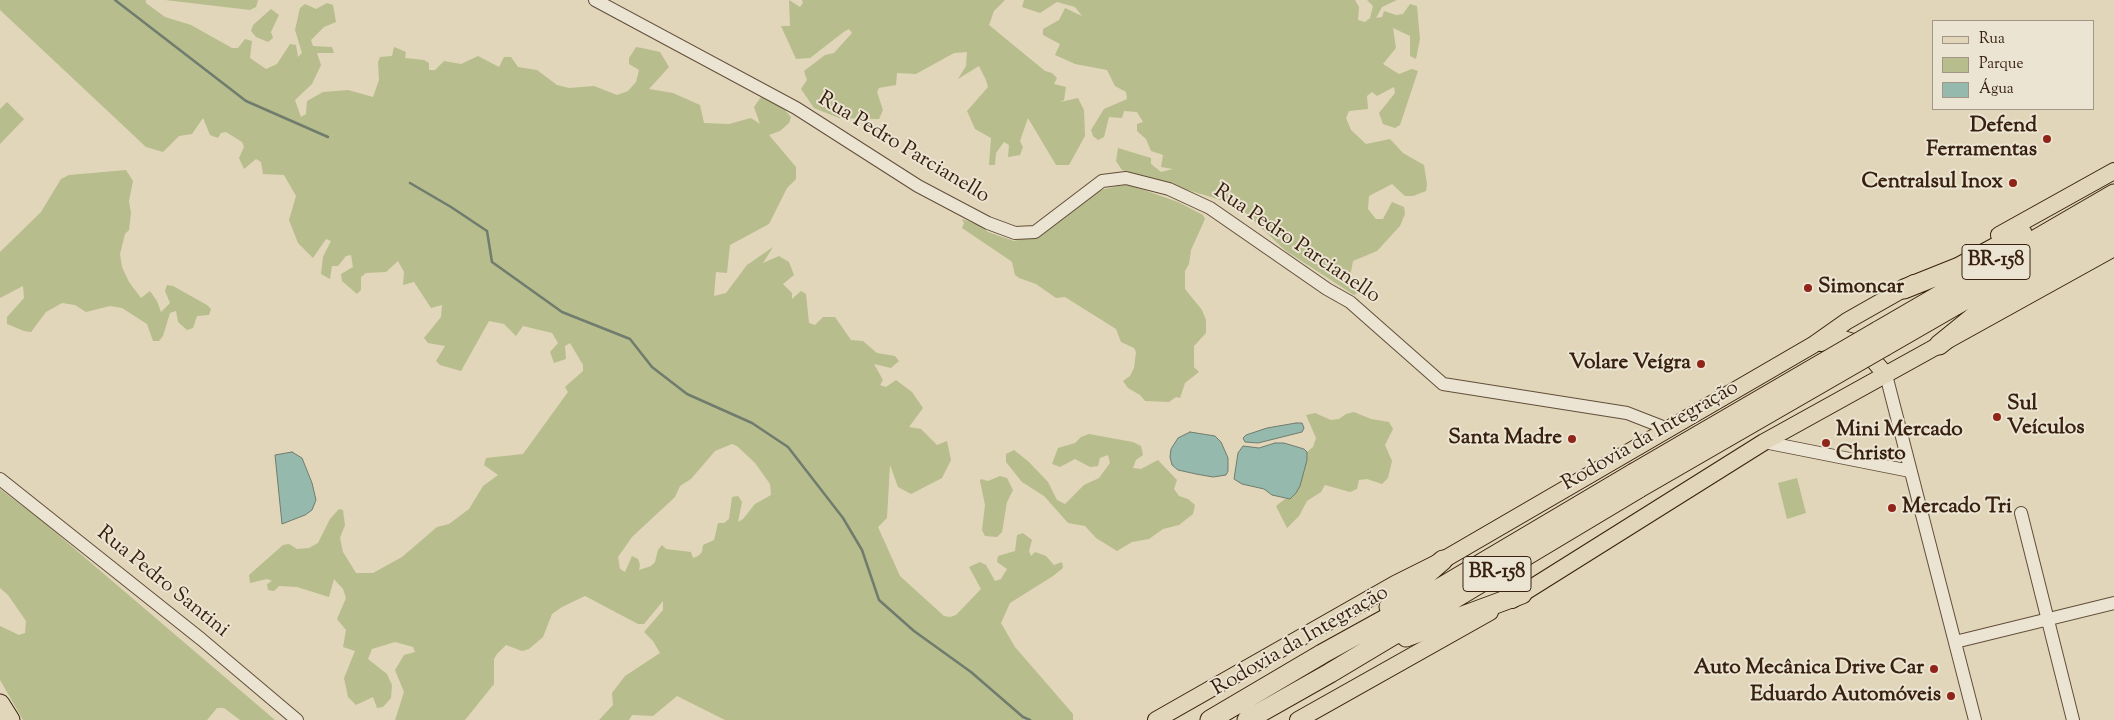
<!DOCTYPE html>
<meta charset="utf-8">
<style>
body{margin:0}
#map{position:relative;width:2114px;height:720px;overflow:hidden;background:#e1d6b9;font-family:"Sorts Mill Goudy",serif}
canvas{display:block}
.legend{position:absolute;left:1932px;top:20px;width:162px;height:90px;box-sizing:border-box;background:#ece4d2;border:1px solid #a49684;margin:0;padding:6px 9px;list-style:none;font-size:15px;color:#38210f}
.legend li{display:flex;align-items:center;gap:10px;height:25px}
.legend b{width:25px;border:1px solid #a49684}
</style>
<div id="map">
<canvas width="2114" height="720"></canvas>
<ul class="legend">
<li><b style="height:6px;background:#e1d6b9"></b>Rua</li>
<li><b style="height:14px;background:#b7bd8c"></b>Parque</li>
<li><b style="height:14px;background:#95b9ac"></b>Água</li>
</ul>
</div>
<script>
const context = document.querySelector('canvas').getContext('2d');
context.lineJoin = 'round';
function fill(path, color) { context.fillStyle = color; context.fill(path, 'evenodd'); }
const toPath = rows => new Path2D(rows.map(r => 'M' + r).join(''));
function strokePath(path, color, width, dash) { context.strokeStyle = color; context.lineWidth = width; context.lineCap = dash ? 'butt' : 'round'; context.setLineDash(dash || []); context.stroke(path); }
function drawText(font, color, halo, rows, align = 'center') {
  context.font = font + ' "Sorts Mill Goudy",serif'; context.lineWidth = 4; context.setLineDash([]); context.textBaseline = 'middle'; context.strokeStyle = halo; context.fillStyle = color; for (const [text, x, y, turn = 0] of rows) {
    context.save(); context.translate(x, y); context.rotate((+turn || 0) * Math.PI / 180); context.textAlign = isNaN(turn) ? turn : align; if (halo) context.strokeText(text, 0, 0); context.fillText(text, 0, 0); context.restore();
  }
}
fill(toPath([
 [0,0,146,0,146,3,165,17,191,25,232,48,238,48,245,39,252,41,250,58,266,69,277,64,290,44,296,45,298,57,302,53,295,30,300,8,305,4,316,9,327,3,333,5,336,22,324,27,311,40,313,46,332,47,334,53,317,53,321,65,312,84,295,100,301,117,306,114,307,101,323,92,348,90,373,97,379,80,378,62,380,57,392,56,394,47,406,52,405,58,424,60,429,63,429,70,435,70,444,61,461,64,478,56,499,67,504,57,511,57,518,67,537,70,557,85,569,88,594,86,617,95,628,91,636,82,639,70,629,64,629,58,636,47,642,48,660,52,669,67,649,89,673,93,700,105,704,123,729,124,751,118,760,124,754,107,761,97,783,108,791,117,789,123,780,131,769,135,796,167,796,179,787,188,769,224,730,245,727,273,716,272,714,296,726,293,747,265,773,247,763,263,779,256,789,262,794,275,783,284,792,293,792,299,801,291,806,294,809,323,815,325,823,317,835,317,851,340,863,341,877,353,895,356,899,361,891,368,874,364,883,380,880,385,886,387,896,380,912,392,923,408,909,427,921,429,937,445,947,441,951,460,942,478,911,494,898,487,890,465,887,518,878,527,900,576,944,616,950,617,956,615,981,589,969,567,980,562,986,565,995,581,1001,579,1007,569,997,562,998,556,1015,551,1017,535,1023,533,1032,540,1029,551,1031,556,1035,552,1046,556,1054,565,1062,562,1063,568,1053,576,1010,603,1001,623,1015,647,1073,714,1073,720,725,720,677,696,653,716,632,715,629,720,599,720,613,705,612,693,625,676,660,653,653,641,644,632,663,610,663,601,644,624,638,624,585,596,562,607,552,614,543,637,529,649,522,651,506,645,497,654,494,659,494,684,465,720,395,720,404,692,395,670,404,655,415,652,413,647,395,642,372,649,368,659,387,674,392,685,391,698,383,707,377,708,373,697,356,705,348,697,344,678,355,651,343,647,346,630,337,619,346,598,343,589,334,579,329,597,297,587,279,586,274,591,268,590,267,584,272,581,267,579,250,583,249,575,283,545,289,544,297,549,309,548,318,543,330,519,339,509,343,510,345,525,340,538,343,552,356,573,373,573,402,557,437,527,449,524,469,509,483,486,498,475,484,465,486,458,523,454,568,392,565,387,583,371,583,365,570,343,565,346,566,359,554,363,550,352,558,343,552,333,523,326,516,336,504,324,489,321,461,371,440,365,436,361,445,346,428,343,424,338,441,317,442,305,431,308,414,282,403,285,404,272,398,261,386,272,366,273,361,277,361,290,357,294,342,281,341,274,353,267,351,255,346,256,338,266,332,266,330,279,321,274,323,257,331,241,326,239,313,258,298,243,289,220,296,196,284,175,263,174,261,162,256,159,244,169,239,158,244,147,242,142,226,132,221,133,218,138,210,135,203,118,192,134,179,136,163,152,146,147,0,10],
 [732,444,737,446,755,463,770,484,771,495,755,504,743,519,738,522,742,502,738,496,732,497,729,519,724,523,718,523,714,540,703,545,702,552,698,556,693,558,691,552,666,549,662,545,658,550,655,562,651,566,639,570,640,565,638,559,632,556,625,572,620,569,618,557,632,537,675,497,680,486,691,479,715,451],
 [165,0,258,0,256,7,250,10],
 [789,0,800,7,803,3,802,0,1005,0,994,11,989,25,1045,71,1052,73,1057,78,1054,84,1066,87,1064,100,1060,102,1078,98,1084,110,1085,136,1069,165,1056,165,1028,118,1020,141,1023,147,1020,155,1008,157,1009,145,1004,142,996,153,995,165,989,165,991,138,975,129,967,111,988,87,986,80,979,66,958,79,966,66,967,52,954,53,916,74,897,73,896,85,879,88,877,92,883,110,879,119,839,118,814,108,801,89,807,80,804,71,825,55,834,53,852,33,849,29,845,31,810,58,796,59,781,26,790,26],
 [1024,0,1355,0,1359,7,1358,20,1365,22,1370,18,1373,6,1367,0,1397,0,1382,7,1376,18,1382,17,1384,11,1396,15,1403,14,1410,4,1417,6,1420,39,1416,59,1410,56,1410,36,1393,28,1396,48,1383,64,1399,74,1412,69,1418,71,1400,125,1395,128,1383,124,1379,113,1395,93,1394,87,1377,96,1372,92,1367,96,1368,109,1349,111,1346,118,1351,130,1366,144,1390,139,1403,153,1424,165,1427,184,1426,191,1413,196,1405,196,1392,184,1369,196,1368,209,1376,219,1383,219,1392,202,1404,207,1405,214,1400,226,1377,251,1353,261,1349,282,1359,292,1354,295,1286,251,1237,205,1122,170,1116,161,1118,148,1151,158,1151,164,1161,172,1173,169,1161,167,1163,155,1151,151,1146,139,1137,131,1137,124,1143,122,1137,112,1124,111,1122,118,1109,117,1104,137,1098,140,1093,136,1091,130,1104,109,1127,99,1126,92,1115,86,1107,70,1075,64,1055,55,1060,44,1043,35,1043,29,1059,20,1065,8,1082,16,1075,7,1057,2,1040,13,1022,7],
 [271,9,279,15,271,32,273,38,268,42,256,37,251,31,253,25],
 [7,102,24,119,0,144,0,109],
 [126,170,133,181,129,201,131,213,129,230,125,234,120,254,122,267,129,282,141,298,150,291,157,301,161,312,170,303,165,291,167,285,173,286,207,305,211,309,209,315,197,316,193,328,187,330,178,322,176,311,170,313,163,336,159,341,153,341,147,324,122,308,110,306,86,312,75,305,62,303,46,312,31,332,24,331,7,324,7,317,24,298,23,286,0,298,0,252,41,212,61,179,69,175],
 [1127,184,1178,202,1203,215,1205,219,1191,250,1189,264,1185,271,1185,289,1202,310,1206,320,1206,333,1194,346,1194,367,1199,372,1185,383,1180,398,1176,397,1169,402,1145,401,1140,395,1128,388,1123,381,1130,376,1134,368,1136,352,1134,348,1121,342,1116,329,1065,297,1056,298,1036,284,1019,278,1015,275,1012,262,1008,259,962,228,964,223,962,219,979,225,988,232,1014,241,1037,235,1091,194,1105,189],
 [1354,412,1371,419,1389,422,1393,429,1385,445,1392,461,1388,478,1382,484,1367,479,1359,480,1357,489,1350,492,1325,485,1321,492,1307,501,1299,516,1287,528,1276,506,1285,499,1290,499,1307,460,1307,452,1313,447,1316,438,1306,415,1315,413,1331,420,1339,419,1346,414],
 [1089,434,1133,442,1141,446,1143,455,1136,460,1133,468,1141,469,1158,460,1177,480,1174,489,1179,496,1188,499,1195,505,1193,514,1179,525,1163,529,1149,539,1132,542,1117,551,1096,538,1085,526,1068,523,1044,496,1022,482,1006,462,1006,454,1014,450,1029,462,1048,482,1057,500,1065,504,1084,485,1099,478,1110,463,1108,455,1100,458,1098,466,1090,467,1075,459,1060,467,1052,464,1058,448,1075,443,1081,437],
 [1000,476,1007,478,1013,490,1007,502,1002,532,997,537,985,536,982,530,985,505,980,481,981,479,988,481],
 [1797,478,1806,513,1787,519,1778,483],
 [0,489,42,521,275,720,240,720,224,708,217,708,207,720,23,720,0,680,0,626,19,635,25,633,26,621,8,595,0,588]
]), '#b7bd8c');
const water = toPath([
 [1296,423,1302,423,1304,428,1302,432,1258,443,1245,442,1243,438,1246,435,1267,428,1296,423],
 [1190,432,1215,436,1221,442,1228,458,1228,471,1226,475,1213,477,1196,474,1178,470,1172,465,1170,457,1171,449,1178,438,1190,432],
 [1275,443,1284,443,1304,449,1307,452,1307,460,1300,486,1296,493,1290,499,1272,495,1264,489,1242,484,1234,479,1238,453,1243,446,1259,448,1275,443],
 [292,452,302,458,312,483,316,500,312,510,305,515,282,524,275,455,292,452]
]);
fill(water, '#95b9ac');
strokePath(water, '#707c6d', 1);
strokePath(toPath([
 [115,0,246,101,328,137],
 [410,183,451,207,487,231,492,262,562,312,630,339,652,367,687,394,752,423,788,447,843,518,862,550,879,600,914,631,971,672,1023,717,1030,720]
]), '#707c6d', 2.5);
const minor = toPath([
 [595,0,796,108,918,186,988,223,1015,233,1035,232,1102,181,1126,178,1169,189,1210,208,1327,289,1350,302,1443,384,1627,413,1668,429],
 [1886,375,1975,720],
 [1764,442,1910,471],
 [0,479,201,639,297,720],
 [2021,513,2073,720],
 [1955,642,2114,603]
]);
const major = toPath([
 [1999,235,2114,171],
 [1821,343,1840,338,1850,341,1863,348,1886,375],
 [1512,600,1764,442,2114,248],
 [1156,720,1395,584,1443,560,1813,345,1847,321,1914,283],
 [1298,720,1490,612]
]);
const highway = toPath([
 [1904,289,1959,267,2022,233],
 [1878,331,2114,194],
 [1939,345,1981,311,2114,234],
 [1885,346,2114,214],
 [1389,607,1443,560],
 [1406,637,1522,594],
 [0,704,10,720],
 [1210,720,1322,654,1418,601,1634,473],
 [1247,720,1330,673,1639,488]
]);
strokePath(minor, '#624e3a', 14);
strokePath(major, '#38210f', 18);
strokePath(highway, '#38210f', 21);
strokePath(minor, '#ece4d2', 12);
strokePath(major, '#e1d6b9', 16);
strokePath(highway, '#e1d6b9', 19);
const highwayBridge = toPath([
 [1634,473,1878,331],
 [1639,488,1885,346]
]);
strokePath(highwayBridge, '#38210f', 21, []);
strokePath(highwayBridge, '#e1d6b9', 19);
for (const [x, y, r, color] of [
 [2047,139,5,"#8f2418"],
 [2013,183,5,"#8f2418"],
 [1808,288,5,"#8f2418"],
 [1701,364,5,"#8f2418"],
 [1997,417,5,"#8f2418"],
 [1572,439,5,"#8f2418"],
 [1826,443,5,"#8f2418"],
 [1892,508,5,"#8f2418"],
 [1934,669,5,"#8f2418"],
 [1951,696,5,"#8f2418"]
]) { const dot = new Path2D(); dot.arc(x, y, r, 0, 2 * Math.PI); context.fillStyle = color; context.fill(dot); strokePath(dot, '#ece4d2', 2); }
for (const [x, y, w] of [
 [1996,262,68],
 [1497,574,68]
]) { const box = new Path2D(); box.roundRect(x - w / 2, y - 17.5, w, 35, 4); context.fillStyle = '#ece4d2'; context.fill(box); strokePath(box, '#38210f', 1); }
drawText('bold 20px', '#38210f', null, [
 ["BR-158",1996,262],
 ["BR-158",1497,574]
]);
drawText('bold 21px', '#38210f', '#ece4d2', [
 ["Defend",2037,127],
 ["Ferramentas",2037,151],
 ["Centralsul Inox",2003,183],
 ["Simoncar",1818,288,"left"],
 ["Volare Veígra",1691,364],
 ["Sul",2007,405,"left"],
 ["Veículos",2007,429,"left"],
 ["Mini Mercado",1836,431,"left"],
 ["Christo",1836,455,"left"],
 ["Santa Madre",1562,439],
 ["Mercado Tri",1902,508,"left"],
 ["Auto Mecânica Drive Car",1924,669],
 ["Eduardo Automóveis",1941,696]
], 'right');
drawText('21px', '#38210f', '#ece4d2', [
 ["Rua Pedro Parcianello",903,149,31],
 ["Rua Pedro Parcianello",1296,245,34],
 ["Rodovia da Integração",1651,437,-30],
 ["Rua Pedro Santini",162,583,39],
 ["Rodovia da Integração",1301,642,-30]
]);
</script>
